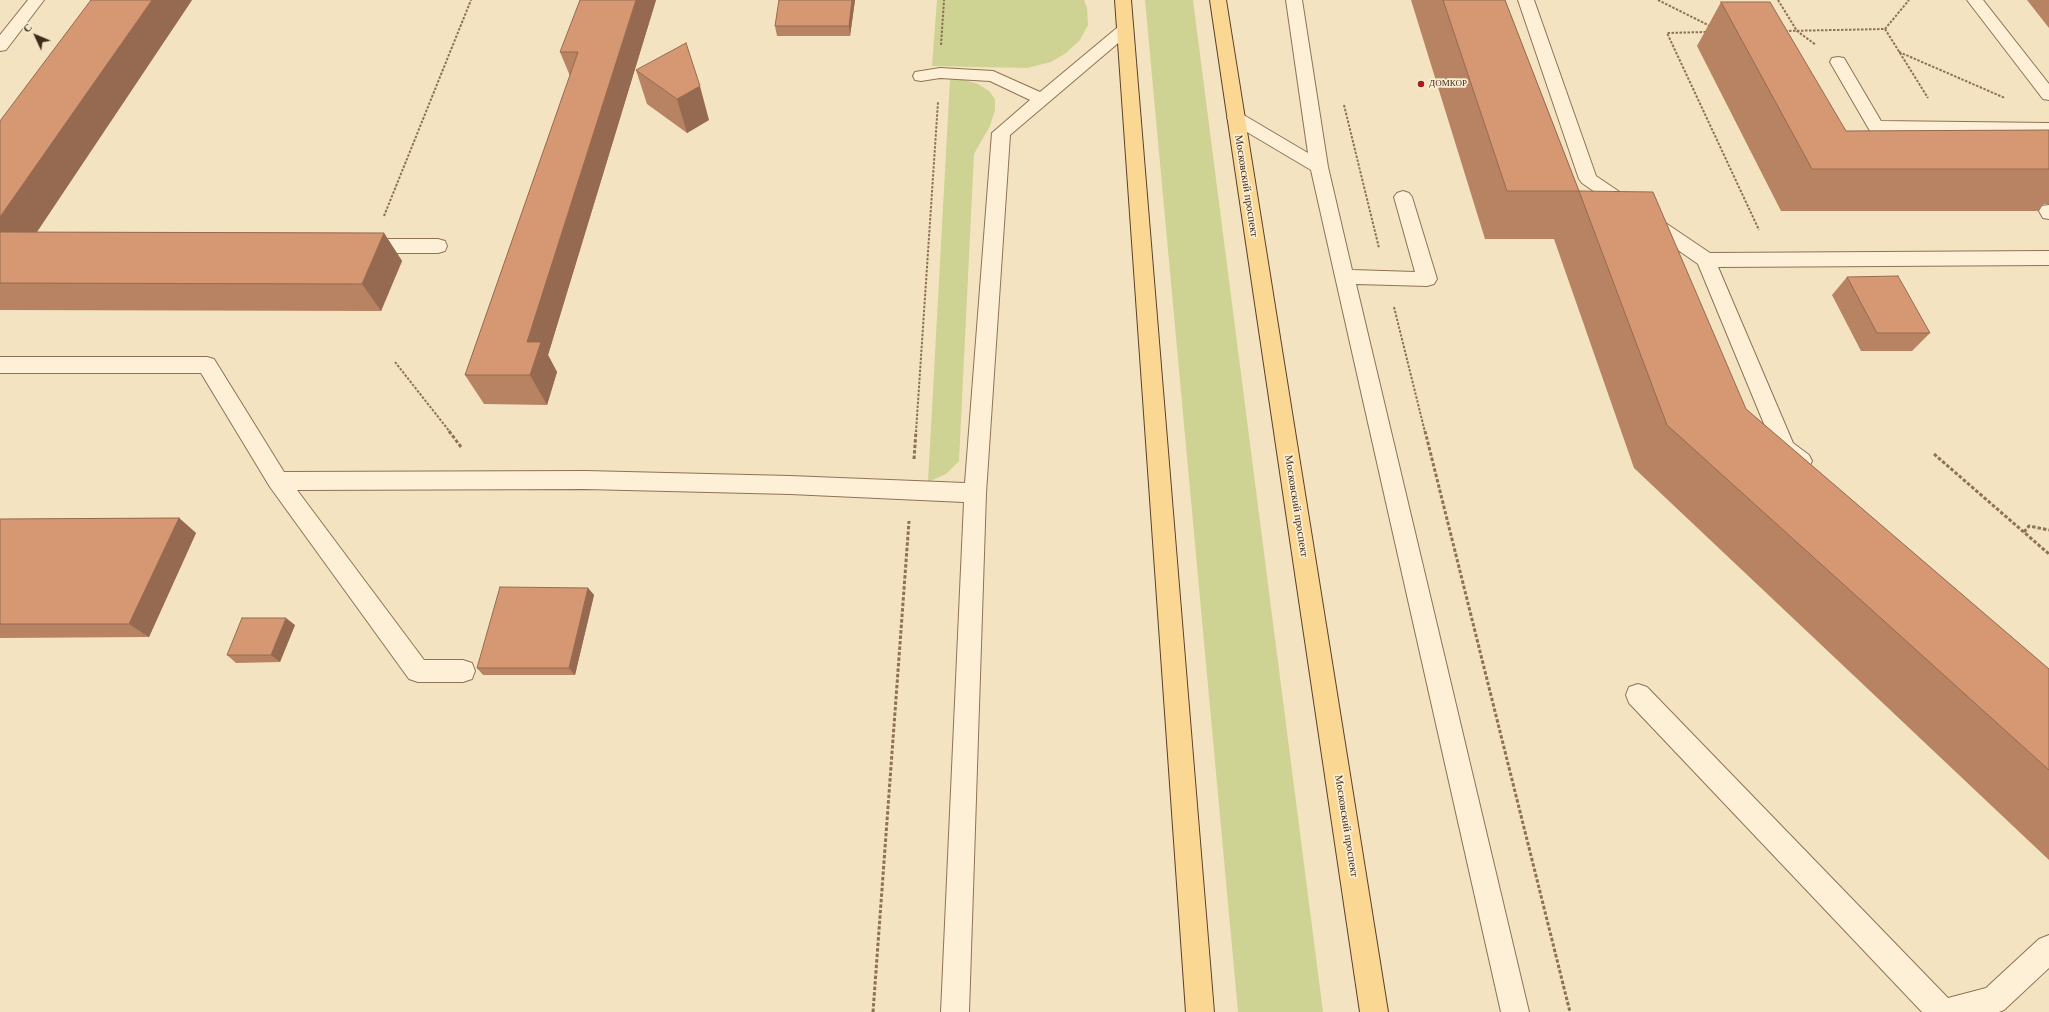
<!DOCTYPE html>
<meta charset="utf-8">
<style>
body{margin:0}
#map{position:relative;width:2049px;height:1012px;overflow:hidden;background:#f3e3c1;font-family:Georgia,serif}
canvas{display:block}
.north{position:absolute;left:16px;top:16px;width:40px;height:40px;-webkit-text-stroke:3px #faedd2;paint-order:stroke;rotate:314deg;font-size:11px;font-weight:700;line-height:16px;text-align:center;color:#3d2b1c}
.north::after{content:'';display:block;margin:auto;width:14px;height:18px;background:#3d2b1c;clip-path:polygon(50% 0,100% 100%,50% 72%,0 100%)}
</style>
<div id="map">
<canvas width="2049" height="1012"></canvas>
<div class="north">С</div>
</div>
<script>
const context = document.querySelector('canvas').getContext('2d');
context.lineJoin = 'round';
function fill(path, color) { context.fillStyle = color; context.fill(path, 'evenodd'); }
const toPath = rows => new Path2D(rows.map(r => 'M' + r).join(''));
function strokePath(path, color, width, dash) { context.strokeStyle = color; context.lineWidth = width; context.lineCap = dash ? 'butt' : 'round'; context.setLineDash(dash || []); context.stroke(path); }
function drawText(font, color, halo, rows, align = 'center') {
  context.font = font + ' Georgia,serif'; context.lineWidth = 3.5; context.setLineDash([]); context.textBaseline = 'middle'; context.strokeStyle = halo; context.fillStyle = color; for (const [text, x, y, turn = 0] of rows) {
    context.save(); context.translate(x, y); context.rotate((+turn || 0) * Math.PI / 180); context.textAlign = isNaN(turn) ? turn : align; if (halo) context.strokeText(text, 0, 0); context.fillText(text, 0, 0); context.restore();
  }
}
fill(toPath([
 [937,0,1084,0,1087,8,1088,25,1080,40,1066,53,1051,62,1027,68,932,66],
 [1145,0,1193,0,1323,1012,1238,1012],
 [950,79,965,80,978,84,989,91,995,99,995,110,990,126,974,154,959,461,946,474,928,482]
]), '#ced393');
const minor = toPath([
 [28,0,44,0,6,50,0,51,0,35,28,0],
 [1286,0,1302,0,1328,167,1352,270,1415,272,1394,197,1397,193,1403,191,1409,193,1412,197,1437,279,1434,284,1427,286,1356,284,1529,1012,1501,1012,1311,170,1230,122,1227,118,1230,114,1236,112,1242,114,1308,153,1286,0],
 [1518,0,1534,0,1596,176,1710,253,2049,251,2049,265,1718,267,1793,443,1809,455,1812,461,1809,467,1801,470,1793,467,1777,454,1774,448,1698,264,1582,183,1579,179,1518,0],
 [1967,0,1983,0,2049,84,2049,100,2043,99,1967,0],
 [1124,25,1130,27,1132,30,1130,33,1010,135,986,493,969,1012,941,1012,964,502,790,494,585,489,297,490,424,660,463,660,472,663,475,671,472,679,463,682,418,682,409,679,270,487,201,373,0,373,0,357,207,357,214,359,284,472,585,471,790,476,965,483,992,133,1030,100,990,81,940,78,921,81,915,80,913,76,915,72,940,68,993,71,1040,92,1118,27,1124,25],
 [1838,57,1844,58,1881,121,2049,123,2049,135,1876,133,1870,131,1830,62,1832,58,1838,57],
 [2049,205,2049,219,2043,218,2039,211,2042,206,2049,205],
 [363,239,438,239,445,241,447,246,445,251,438,253,363,253,356,251,354,246,356,241,363,239],
 [1638,684,1647,687,1948,998,1986,988,2039,939,2049,935,2049,968,2004,1010,1999,1012,1922,1012,1629,703,1626,695,1629,687,1638,684]
]);
const major = toPath([
 [1115,0,1131,0,1214,1012,1186,1012,1115,0],
 [1210,0,1226,0,1388,1012,1360,1012,1210,0]
]);
strokePath(minor, '#8f7256', 2);
strokePath(major, '#5d402b', 2);
strokePath(toPath([
 [1658,0,1710,26],
 [1778,0,1797,31,1816,45],
 [1885,29,1928,98],
 [1785,31,1885,29,1909,0],
 [1706,32,1667,33,1759,230],
 [941,45,944,0],
 [1899,52,2005,98],
 [1344,105,1379,248],
 [384,216,471,0],
 [1394,307,1425,432],
 [395,362,450,432],
 [916,432,938,102]
]), '#8f7256', 2, [2.5, 1.5]);
strokePath(toPath([
 [449,431,461,447],
 [1425,431,1570,1012],
 [1934,454,2049,554],
 [914,459,916,431],
 [2024,532,2029,526,2049,530],
 [873,1012,909,521]
]), '#8f7256', 3, [3.5, 2]);
fill(minor, '#fdf0d6');
fill(major, '#fbd794');
fill(toPath([
 [192,0,37,232,384,233,402,261,381,311,0,310,0,121],
 [656,0,548,355,557,372,547,405,484,404,465,375,570,76,560,52],
 [855,0,850,36,777,36,775,26],
 [1411,0,1505,0,1579,191,1746,409,2049,669,2049,860,1634,468,1554,239,1485,239],
 [2027,0,2049,0,2049,28],
 [1721,2,1846,131,2049,130,2049,204,2044,204,2038,211,1781,211,1697,46],
 [636,70,709,120,687,133,647,104],
 [1847,277,1930,333,1912,351,1861,351,1832,295],
 [179,518,196,533,149,637,0,638,0,519],
 [588,588,594,595,575,675,483,675,477,668],
 [295,625,280,662,236,663,227,655]
]), '#b88362');
fill(toPath([
 [152,0,192,0,18,260,0,242,0,217],
 [636,0,656,0,548,355,557,372,547,405,530,375,527,342],
 [852,0,855,0,850,36,849,26],
 [700,86,709,120,687,133,677,99],
 [384,233,402,261,381,311,362,284],
 [179,518,196,533,149,637,129,624],
 [588,588,594,595,575,675,569,668],
 [286,618,295,625,280,662,271,655]
]), '#966a50');
const building = toPath([
 [91,0,152,0,0,217,0,121,91,0],
 [580,0,636,0,527,342,541,342,530,375,465,375,578,52,560,52,580,0],
 [779,0,852,0,849,26,775,26,779,0],
 [1443,0,1505,0,1579,191,1507,191,1443,0],
 [1721,2,1770,2,1846,131,2049,130,2049,169,1812,169,1721,2],
 [686,43,700,86,677,99,636,70,686,43],
 [1579,191,1653,192,1746,409,2049,669,2049,770,1667,425,1579,191],
 [0,232,384,233,362,284,0,283,0,232],
 [1898,276,1930,333,1877,333,1847,277,1898,276],
 [179,518,129,624,0,624,0,519,179,518],
 [500,587,588,588,569,668,477,668,500,587],
 [242,618,286,618,271,655,227,655,242,618]
]);
fill(building, '#d69872');
strokePath(building, '#966a50', 1);
for (const [x, y, r, color] of [
 [1421,84,4,"#a61e24"]
]) { const dot = new Path2D(); dot.arc(x, y, r, 0, 2 * Math.PI); context.fillStyle = color; context.fill(dot); strokePath(dot, '#faedd2', 1.5); }
drawText('9px', '#3d2b1c', '#faedd2', [
 ["ДОМКОР",1429,84]
], 'left');
drawText('11px', '#3d2b1c', '#faedd2', [
 ["Московский проспект",1246,186,81],
 ["Московский проспект",1296,506,81],
 ["Московский проспект",1346,826,81]
]);
</script>
